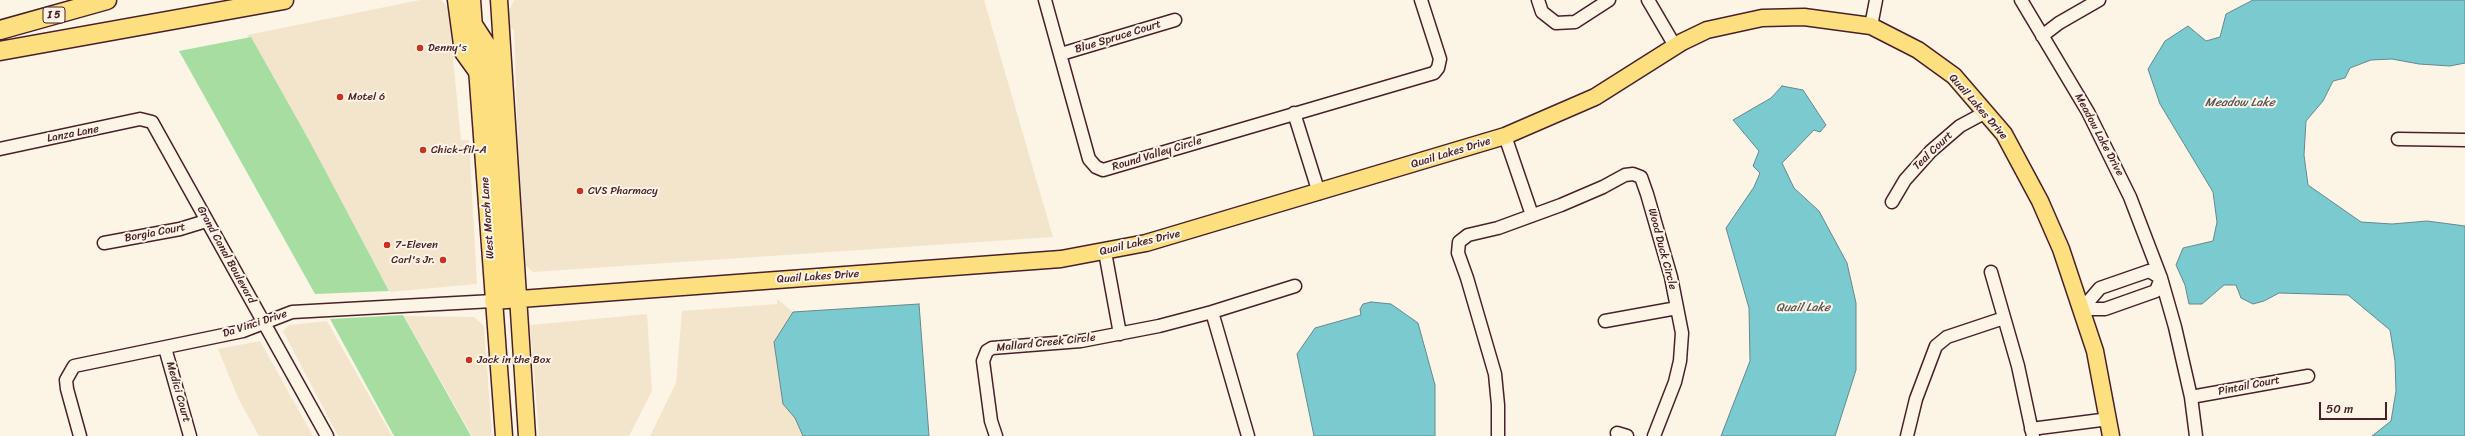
<!DOCTYPE html>
<style>
body{margin:0}
#map{position:relative;width:2465px;height:436px;overflow:hidden;background:#fcf5e5;font-family:Sriracha,sans-serif}
canvas{display:block}
.scale{position:absolute;left:2319px;top:402px;width:68px;height:18px;box-sizing:border-box;border:2px solid #4a1f2b;border-top:0;padding-left:5px;font-size:12px;line-height:14px;white-space:nowrap;color:#4a1f2b;-webkit-text-stroke:3px #fcf5e5;paint-order:stroke}
</style>
<div id="map">
<canvas width="2465" height="436"></canvas>
<div class="scale">50 m</div>
</div>
<script>
const context = document.querySelector('canvas').getContext('2d');
context.lineJoin = 'round';
function fill(path, color) { context.fillStyle = color; context.fill(path, 'evenodd'); }
const toPath = rows => new Path2D(rows.map(r => 'M' + r).join(''));
function strokePath(path, color, width, dash) { context.strokeStyle = color; context.lineWidth = width; context.lineCap = dash ? 'butt' : 'round'; context.setLineDash(dash || []); context.stroke(path); }
function drawText(font, color, halo, rows, align = 'center') {
  context.font = font + ' Sriracha,sans-serif'; context.lineWidth = 4; context.setLineDash([]); context.textBaseline = 'middle'; context.strokeStyle = halo; context.fillStyle = color; for (const [text, x, y, turn = 0] of rows) {
    context.save(); context.translate(x, y); context.rotate((+turn || 0) * Math.PI / 180); context.textAlign = isNaN(turn) ? turn : align; if (halo) context.strokeText(text, 0, 0); context.fillText(text, 0, 0); context.restore();
  }
}
fill(toPath([
 [420,0,441,0,448,7,461,140,469,140,477,284,390,292,247,35],
 [514,0,984,0,1053,237,533,272,526,266,518,147,514,29,508,28,507,16],
 [777,299,793,312,774,342,783,404,795,418,803,436,650,436,676,383,682,311,777,304],
 [647,314,652,391,629,436,539,436,530,325],
 [404,316,474,317,484,326,492,436,472,436],
 [327,321,392,436,338,436,283,331,289,325],
 [260,341,313,436,259,436,238,398,218,349]
]), '#f3e5cc');
fill(toPath([
 [251,37,310,142,389,291,315,294,179,51],
 [403,315,471,436,394,436,330,319]
]), '#a6dea2');
const water = toPath([
 [2253,0,2465,0,2465,63,2450,66,2419,64,2392,59,2371,60,2350,68,2345,78,2333,81,2323,101,2306,121,2304,155,2308,185,2361,222,2392,224,2427,221,2465,226,2465,436,2372,436,2391,421,2396,391,2395,361,2390,330,2348,295,2279,293,2264,301,2253,304,2241,298,2236,285,2224,285,2202,304,2189,304,2185,285,2176,265,2183,248,2213,241,2217,222,2213,192,2160,104,2148,69,2165,41,2188,26,2206,41,2220,37,2226,14,2253,0],
 [1782,86,1803,90,1826,125,1820,132,1814,130,1782,163,1794,188,1819,211,1847,263,1856,303,1856,370,1835,436,1721,436,1750,361,1749,308,1726,228,1754,187,1760,173,1753,166,1759,151,1733,120,1771,98,1782,86],
 [1371,302,1391,304,1418,323,1435,385,1435,436,1314,436,1297,354,1315,328,1361,315,1360,309,1363,304,1371,302],
 [919,304,929,436,803,436,795,418,783,404,774,342,793,312,919,304]
]);
fill(water, '#7acbd0');
strokePath(water, '#67868e', 1);
const minor = toPath([
 [1045,0,1089,159,1096,167,1103,170,1434,73,1438,68,1440,59,1421,0],
 [1538,0,1542,12,1556,23,1575,22,1609,0],
 [1648,0,1675,46],
 [2021,0,2088,112,2130,197,2161,278,2175,327,2191,397,2196,436],
 [1871,26,1876,0],
 [2042,36,2059,23,2099,0],
 [1061,54,1175,20],
 [1294,113,1319,193],
 [1505,136,1532,215],
 [2398,139,2465,140],
 [0,149,140,119,152,122,327,436],
 [1892,202,1905,180,1931,151,1960,126,1986,112],
 [104,243,180,229,206,221],
 [1105,252,1120,334],
 [2149,271,2161,278,2156,291,2105,309,2082,309,2100,288,2149,271],
 [1991,272,2018,366,2033,436],
 [1212,312,1295,286],
 [1605,321,1677,308],
 [165,348,190,436],
 [2191,397,2308,376],
 [2031,429,2109,419],
 [1617,433,1627,436],
 [80,436,67,389,66,380,74,366,243,331,292,312,493,301],
 [996,436,991,421,983,361,987,351,992,348,1081,341,1159,326,1212,312,1248,436],
 [1498,436,1498,405,1495,374,1467,278,1458,253,1459,242,1468,235,1498,228,1561,205,1603,187,1625,175,1633,174,1641,177,1647,194,1671,277,1682,333,1680,361,1675,382,1654,436],
 [1907,436,1916,399,1936,346,1947,337,2004,318]
]);
const major = toPath([
 [472,0,504,436],
 [499,0,527,436],
 [475,26,488,46,505,283,509,291,519,297],
 [493,301,1061,259,1146,243,1505,136,1595,97,1682,42,1707,30,1762,18,1804,17,1871,26,1918,50,1954,76,2004,134,2040,201,2061,249,2095,351,2111,436]
]);
const highway = toPath([
 [457,0,464,52,477,70],
 [0,30,107,0],
 [0,51,284,0]
]);
strokePath(minor, '#4a1f2b', 15);
strokePath(major, '#4a1f2b', 19);
strokePath(highway, '#4a1f2b', 21);
strokePath(minor, '#fcf5e5', 12);
strokePath(major, '#fce080', 16);
strokePath(highway, '#fce080', 18);
for (const [x, y, r, color] of [
 [420,48,4,"#c8321e"],
 [340,97,4,"#c8321e"],
 [423,150,4,"#c8321e"],
 [580,191,4,"#c8321e"],
 [387,245,4,"#c8321e"],
 [443,260,4,"#c8321e"],
 [469,360,4,"#c8321e"]
]) { const dot = new Path2D(); dot.arc(x, y, r, 0, 2 * Math.PI); context.fillStyle = color; context.fill(dot); strokePath(dot, '#fcf5e5', 1.5); }
for (const [x, y, w] of [
 [54,15,22]
]) { const box = new Path2D(); box.roundRect(x - w / 2, y - 8, w, 16, 3); context.fillStyle = '#fcf5e5'; context.fill(box); strokePath(box, '#4a1f2b', 1); }
drawText('bold 10px', '#4a1f2b', null, [
 ["I 5",54,15]
]);
drawText('11px', '#4a1f2b', '#fcf5e5', [
 ["Blue Spruce Court",1118,37,-17],
 ["Quail Lakes Drive",1978,107,49],
 ["Lanza Lane",73,134,-11],
 ["Meadow Lake Drive",2099,135,62],
 ["Teal Court",1933,151,-44],
 ["Quail Lakes Drive",1451,153,-17],
 ["Round Valley Circle",1157,154,-17],
 ["West March Lane",488,218,-94],
 ["Borgia Court",155,233,-11],
 ["Quail Lakes Drive",1140,243,-13],
 ["Wood Duck Circle",1662,249,75],
 ["Grand Canal Boulevard",226,255,61],
 ["Quail Lakes Drive",818,277,-4],
 ["Da Vinci Drive",255,324,-18],
 ["Mallard Creek Circle",1046,343,-6],
 ["Pintail Court",2249,386,-11],
 ["Medici Court",178,392,74]
]);
drawText('11px', '#4a1f2b', '#fcf5e5', [
 ["Denny's",428,48],
 ["Motel 6",348,97],
 ["Chick-fil-A",431,150],
 ["CVS Pharmacy",588,191],
 ["7-Eleven",395,245],
 ["Carl's Jr.",435,260,"right"],
 ["Jack in the Box",477,360]
], 'left');
drawText('italic 12px', '#58535d', '#fcf5e5', [
 ["Meadow Lake",2240,103],
 ["Quail Lake",1803,308]
]);
</script>
